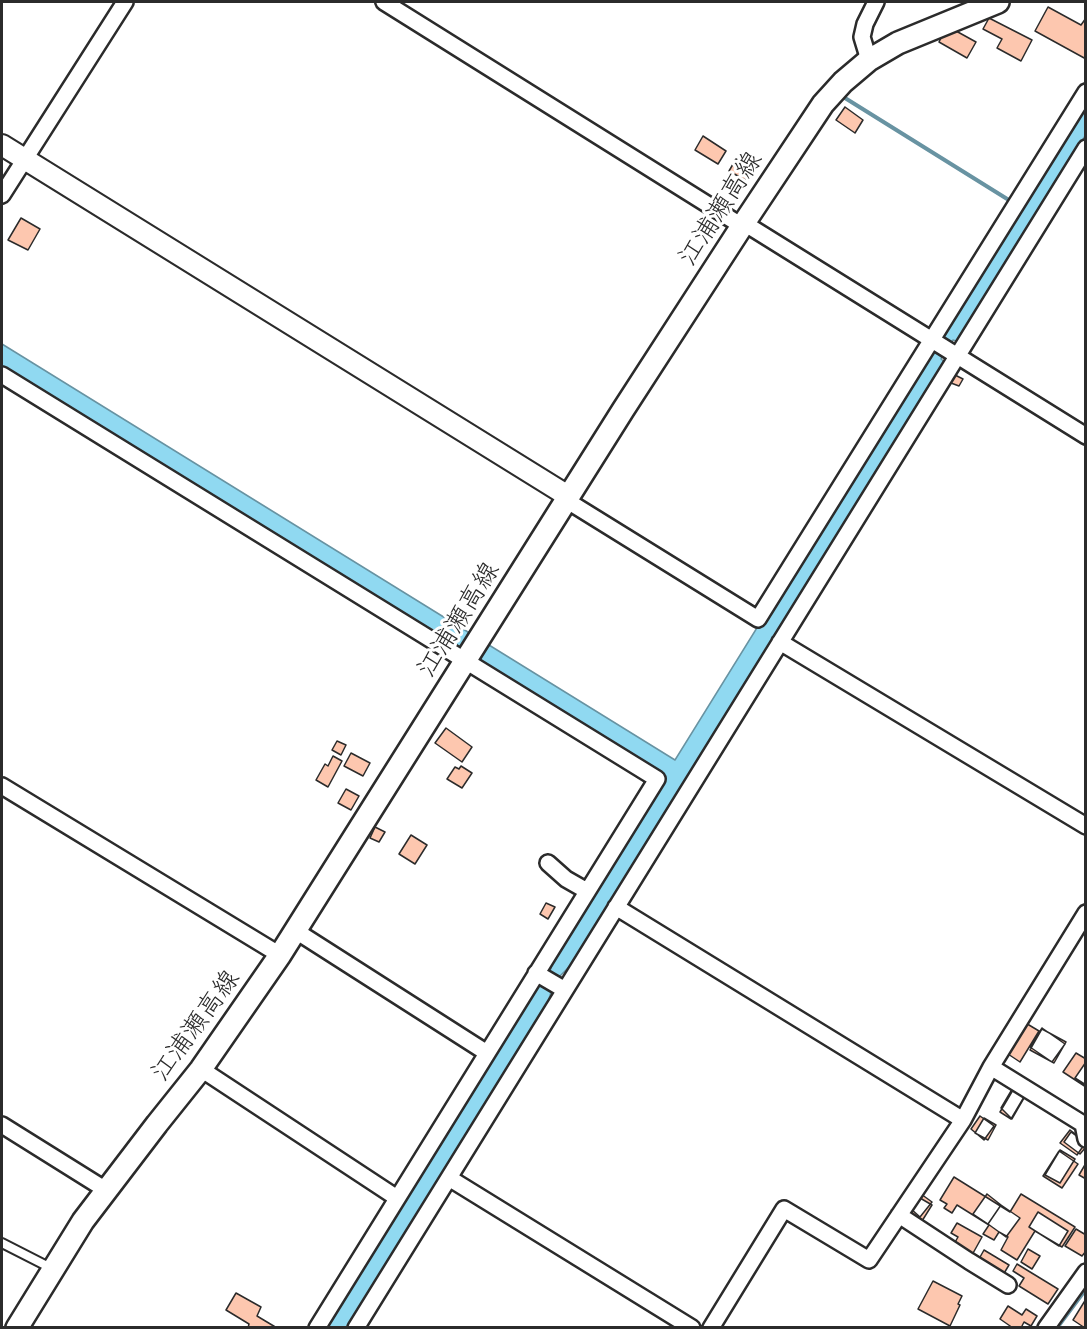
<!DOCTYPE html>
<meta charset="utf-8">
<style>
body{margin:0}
#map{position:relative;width:1087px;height:1329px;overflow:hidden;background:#fff;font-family:Caveat,sans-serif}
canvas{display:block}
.frame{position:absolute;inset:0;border:3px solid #2b2b2b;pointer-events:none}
</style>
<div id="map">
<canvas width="1087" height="1329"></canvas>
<div class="frame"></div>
</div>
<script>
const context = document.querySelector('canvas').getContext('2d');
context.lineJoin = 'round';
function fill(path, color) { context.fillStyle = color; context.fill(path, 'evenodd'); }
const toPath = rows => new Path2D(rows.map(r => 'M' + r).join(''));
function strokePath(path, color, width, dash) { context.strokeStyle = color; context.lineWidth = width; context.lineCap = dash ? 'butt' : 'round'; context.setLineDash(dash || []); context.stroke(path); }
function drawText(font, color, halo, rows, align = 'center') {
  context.font = font + ' Caveat,"Klee One",sans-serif'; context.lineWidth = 6; context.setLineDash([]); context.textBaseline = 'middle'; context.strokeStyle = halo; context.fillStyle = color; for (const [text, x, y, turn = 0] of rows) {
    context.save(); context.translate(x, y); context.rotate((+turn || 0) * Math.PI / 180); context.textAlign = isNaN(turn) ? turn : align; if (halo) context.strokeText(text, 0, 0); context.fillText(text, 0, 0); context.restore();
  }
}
const water = toPath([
 [1085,102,1085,136,959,342,953,340,941,359,946,363,942,366,570,966,559,977,552,989,548,1002,347,1327,325,1327,536,989,542,983,550,971,554,958,666,776,2,366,2,344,675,760,928,352,933,354,1085,102]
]);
fill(water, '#90d9f1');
strokePath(water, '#6893a2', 1.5);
strokePath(toPath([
 [845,98,1012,202],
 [1057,1328,1086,1289]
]), '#6893a2', 4);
const building = toPath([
 [1048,7,1081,25,1086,18,1086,59,1035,31,1048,7],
 [989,18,1032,40,1021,61,997,48,1002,39,983,29,989,18],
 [947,26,976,42,967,58,939,42,947,26],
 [845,107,863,120,855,133,836,120,845,107],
 [703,136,726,151,718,164,695,150,703,136],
 [736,159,752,168,745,180,729,171,736,159],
 [21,218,40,229,28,250,8,240,21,218],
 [955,375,963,379,959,386,951,383,955,375],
 [446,728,472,747,462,762,435,743,446,728],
 [337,741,346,745,341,755,332,750,337,741],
 [351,753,370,763,363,776,344,766,351,753],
 [333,756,342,761,328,787,316,780,325,764,328,766,333,756],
 [461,766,472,773,462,788,447,779,455,767,459,769,461,766],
 [346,789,359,796,351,810,338,803,346,789],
 [375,827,385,832,379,842,370,838,375,827],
 [411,835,427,845,415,864,399,854,411,835],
 [546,903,555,907,548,919,540,914,546,903],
 [1024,1022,1039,1031,1020,1062,1005,1052,1024,1022],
 [1042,1028,1065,1044,1052,1062,1030,1047,1042,1028],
 [1042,1029,1066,1042,1054,1063,1030,1050,1042,1029],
 [1076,1053,1086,1059,1086,1087,1063,1072,1076,1053],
 [1086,1062,1086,1085,1075,1078,1086,1062],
 [1014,1086,1027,1093,1012,1119,1001,1108,1014,1086],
 [1013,1090,1024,1097,1011,1119,1000,1112,1013,1090],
 [980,1116,994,1126,984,1140,971,1129,980,1116],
 [984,1118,996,1125,988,1140,975,1133,984,1118],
 [1070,1130,1086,1142,1077,1155,1060,1143,1070,1130],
 [1071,1132,1086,1143,1086,1147,1080,1154,1064,1142,1071,1132],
 [1060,1150,1075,1159,1060,1183,1045,1175,1060,1150],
 [1059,1151,1078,1164,1062,1188,1043,1176,1059,1151],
 [1086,1163,1086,1179,1079,1175,1086,1163],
 [954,1177,1010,1212,1021,1194,1075,1227,1062,1247,1035,1231,1017,1260,1001,1250,1008,1237,999,1232,994,1240,983,1234,989,1225,957,1205,952,1213,944,1208,947,1204,940,1200,954,1177],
 [921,1194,932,1202,920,1217,910,1208,921,1194],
 [987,1194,1001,1205,988,1224,973,1214,987,1194],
 [920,1198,932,1205,922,1221,910,1214,920,1198],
 [1001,1205,1020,1218,1006,1237,988,1224,1001,1205],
 [1038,1212,1068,1231,1059,1246,1029,1227,1038,1212],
 [957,1223,982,1237,972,1255,954,1244,958,1237,951,1233,957,1223],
 [1076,1229,1086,1235,1086,1251,1082,1256,1065,1246,1076,1229],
 [1028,1249,1040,1256,1032,1269,1021,1262,1028,1249],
 [984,1250,1009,1265,1000,1280,975,1266,984,1250],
 [1017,1264,1058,1289,1048,1304,1019,1286,1024,1278,1013,1271,1017,1264],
 [933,1281,962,1296,958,1304,960,1305,950,1326,918,1309,933,1281],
 [236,1293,261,1307,257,1316,277,1328,248,1328,249,1324,226,1310,236,1293],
 [1086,1299,1086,1327,1085,1328,1073,1320,1086,1299],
 [1008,1306,1022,1315,1026,1309,1037,1316,1031,1326,1024,1322,1022,1326,1024,1328,1013,1328,1000,1319,1008,1306]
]);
fill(building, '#fdc7af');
strokePath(building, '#2b2b2b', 1.5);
const service = toPath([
 [2,1243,51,1268]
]);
const minor = toPath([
 [384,2,742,226],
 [869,60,862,37,865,24,876,2],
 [2,195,125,2],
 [744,223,1086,436],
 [2,375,657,779,317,1328],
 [566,500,758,619,1086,92],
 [780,642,1086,826],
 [2,786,280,955],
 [548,863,566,879,587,891],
 [616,907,963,1120],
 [296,931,487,1053],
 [536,973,565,990],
 [991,1067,1083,1124,1086,1139],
 [201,1069,397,1198],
 [2,1125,106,1190],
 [449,1178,692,1328],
 [899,1215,969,1261,1008,1285],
 [356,1328,1086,148],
 [711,1328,784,1209,869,1260,963,1120,991,1067,1086,913],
 [1046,1328,1086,1272]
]);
const tertiary = toPath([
 [2,145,568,496]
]);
const secondary = toPath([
 [17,1328,83,1221,157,1124,201,1069,280,955,623,410,742,226,823,104,843,82,869,60,898,43,998,2]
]);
strokePath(service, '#2b2b2b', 12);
strokePath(minor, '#2b2b2b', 20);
strokePath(tertiary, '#2b2b2b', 24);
strokePath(secondary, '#2b2b2b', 26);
strokePath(service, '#fff', 8);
strokePath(minor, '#fff', 15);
strokePath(tertiary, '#fff', 20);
strokePath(secondary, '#fff', 21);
drawText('26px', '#2b2b2b', '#fff', [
 ["江浦瀬高線",721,209,-57],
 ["江浦瀬高線",459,620,-58],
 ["江浦瀬高線",196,1026,-54]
]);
</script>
